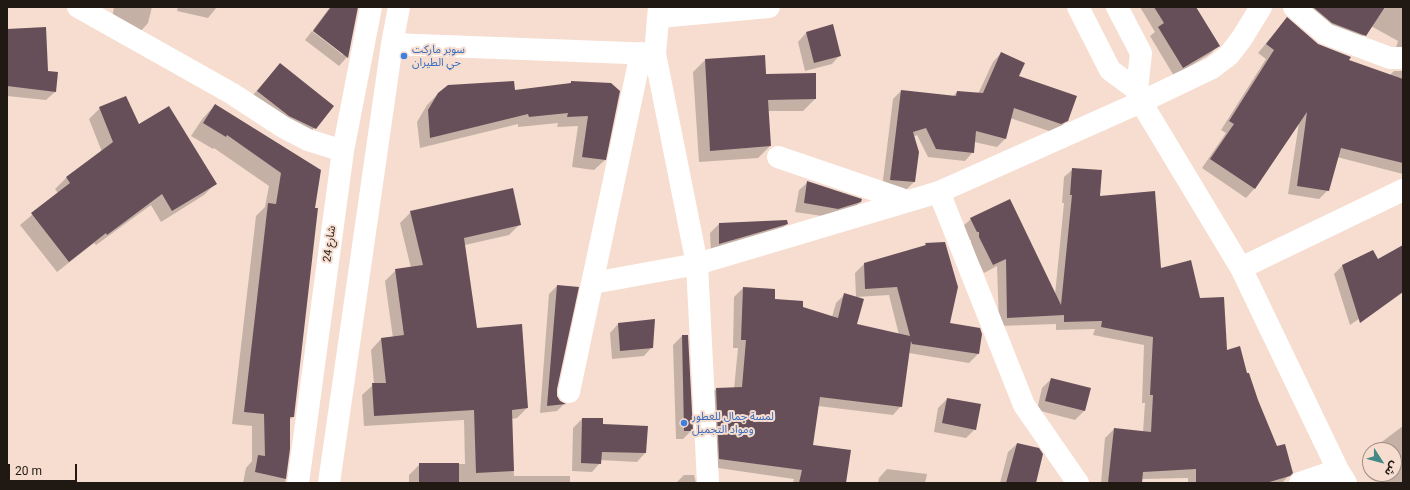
<!DOCTYPE html>
<meta charset="utf-8">
<style>
body{margin:0}
#map{position:relative;width:1410px;height:490px;overflow:hidden;background:#f6ddcf;font-family:Roboto,"Noto Sans Arabic",sans-serif}
canvas{display:block}
.frame{position:absolute;inset:0;border:8px solid #201813;pointer-events:none}
.north{position:absolute;left:1362px;top:442px;width:40px;height:40px;box-sizing:border-box;background:#f6ddcf;border:1px solid #a08e84;border-radius:50%;rotate:126deg;font-size:11px;font-weight:700;line-height:16px;text-align:center;color:#201813}
.north::after{content:'';display:block;margin:auto;width:14px;height:18px;background:#438a86;clip-path:polygon(50% 0,100% 100%,50% 72%,0 100%)}
.scale{position:absolute;left:8px;top:464px;width:69px;height:18px;box-sizing:border-box;border:2px solid #201813;border-top:0;padding-left:5px;font-size:12px;line-height:14px;white-space:nowrap;color:#201813;-webkit-text-stroke:3px #f6ddcf;paint-order:stroke}
</style>
<div id="map">
<canvas width="1410" height="490"></canvas>
<div class="frame"></div>
<div class="north">ش</div>
<div class="scale">20 m</div>
</div>
<script>
const context = document.querySelector('canvas').getContext('2d');
context.lineJoin = 'round';
function fill(path, color) { context.fillStyle = color; context.fill(path, 'evenodd'); }
const toPath = rows => new Path2D(rows.map(r => 'M' + r).join(''));
function strokePath(path, color, width, dash) { context.strokeStyle = color; context.lineWidth = width; context.lineCap = dash ? 'butt' : 'round'; context.setLineDash(dash || []); context.stroke(path); }
function drawText(font, color, halo, rows, align = 'center') {
  context.font = font + ' Roboto,"Noto Sans Arabic",sans-serif'; context.lineWidth = 4; context.setLineDash([]); context.textBaseline = 'middle'; context.strokeStyle = halo; context.fillStyle = color; for (const [text, x, y, turn = 0] of rows) {
    context.save(); context.translate(x, y); context.rotate((+turn || 0) * Math.PI / 180); context.textAlign = isNaN(turn) ? turn : align; if (halo) context.strokeText(text, 0, 0); context.fillText(text, 0, 0); context.restore();
  }
}
fill(toPath([
 [114,7,152,7,148,23,140,32,111,24],
 [178,7,217,7,208,18,177,11],
 [330,7,357,7,347,57,339,66,305,40,312,31,343,55,343,52,313,30],
 [1140,7,1194,7,1218,46,1210,54,1174,76,1150,36,1155,32],
 [1295,7,1403,7,1403,58,1394,54,1398,41,1371,26,1356,44],
 [1287,18,1318,45,1347,61,1390,75,1394,71,1403,71,1403,174,1337,157,1328,190,1319,199,1288,194,1299,123,1254,189,1246,198,1202,168,1226,133,1221,130,1266,59,1258,53],
 [7,30,47,71,55,92,46,100,7,96],
 [806,33,840,55,832,64,805,71,798,42],
 [1001,53,1018,77,1067,120,1059,129,1052,132,1010,118,1005,139,997,147,974,142,973,152,965,161,928,157,917,135,913,137,914,182,906,190,882,188,893,99,901,91,952,97,957,92,978,94,993,62],
 [764,56,766,75,815,99,803,111,768,111,770,146,758,158,699,162,693,72,705,60],
 [280,64,333,106,303,141,245,104],
 [571,82,611,84,605,160,594,170,572,167,578,126,557,127,558,123,518,127,518,124,420,148,417,122,427,105,438,94,514,91,569,85],
 [215,105,320,170,314,209,293,417,289,420,289,449,285,483,243,483,246,468,252,461,252,426,232,424,256,216,265,207,269,186,214,148,213,149,191,136,203,118],
 [100,108,138,126,215,184,204,195,161,222,151,205,96,245,94,243,57,272,20,225,58,193,55,189,66,178,102,152,89,119],
 [1073,169,1160,269,1200,299,1226,351,1247,374,1276,447,1291,473,1282,483,1188,483,1188,478,1141,479,1141,483,1101,483,1105,438,1114,429,1143,432,1145,403,1142,403,1144,345,1093,335,1095,329,1056,330,1056,324,999,326,997,266,984,273,971,246,971,240,968,240,962,227,971,219,1055,295,1064,203,1062,203,1064,177],
 [808,182,860,202,851,211,829,217,795,212,799,190],
 [411,212,520,224,509,235,465,245,476,329,527,408,517,418,511,419,514,476,570,476,570,483,409,483,409,475,420,464,465,464,464,420,364,426,362,395,374,384,371,350,381,339,393,338,385,281,396,270,411,268,400,223],
 [719,224,787,224,778,232,711,252,710,233],
 [944,243,949,324,981,334,978,354,969,363,909,353,901,406,893,415,818,406,812,445,845,483,793,483,794,479,711,467,707,398,716,389,734,389,738,348,733,348,734,297,743,288,774,300,832,317,836,303,844,295,856,325,899,335,889,295,856,297,855,273,864,264,922,248,926,244],
 [1403,246,1403,289,1350,325,1334,274,1343,265,1378,261],
 [557,286,556,389,556,397,564,404,557,411,540,413,549,294],
 [618,324,652,347,644,356,612,359,610,333],
 [682,336,687,336,692,430,683,439,676,439,673,345],
 [1051,379,1090,389,1084,411,1075,420,1037,410,1042,388],
 [947,399,975,429,966,438,934,432,938,408],
 [582,419,602,425,645,453,637,462,600,460,600,463,592,472,572,471,573,428],
 [1403,426,1403,483,1383,483,1376,474,1394,474,1394,450,1371,450],
 [1017,444,1035,483,1000,483,1008,452],
 [1370,451,1370,465,1364,457],
 [887,469,927,474,925,483,878,483,879,478],
 [684,475,694,475,696,483,676,483]
]), '#0003');
fill(toPath([
 [331,7,358,7,348,58,313,31],
 [1154,7,1196,7,1220,46,1183,68,1158,27,1164,23],
 [1313,7,1385,7,1366,36,1332,23],
 [1287,17,1318,44,1351,57,1349,60,1403,79,1403,163,1341,148,1329,191,1297,186,1307,112,1255,189,1210,159,1234,124,1229,121,1274,50,1266,44],
 [833,24,841,56,814,63,806,32],
 [46,27,48,71,58,72,56,92,7,86,7,29],
 [1001,52,1025,63,1019,76,1077,96,1068,121,1061,124,1014,108,1006,139,976,131,974,153,936,149,926,128,913,132,919,152,915,182,890,180,901,90,956,96,957,91,983,93],
 [765,55,766,74,816,73,816,99,768,100,771,146,710,151,705,59],
 [280,63,334,106,316,129,289,116,257,91],
 [514,81,515,90,571,83,571,81,611,83,620,91,606,160,582,157,588,116,567,117,568,113,529,117,528,114,430,138,428,110,438,93,448,85],
 [126,96,139,124,169,106,217,184,172,211,162,194,107,235,106,233,69,262,31,213,70,183,66,177,113,142,99,107],
 [215,104,321,170,315,208,318,208,294,417,290,417,290,449,286,479,255,472,258,455,265,456,264,414,244,412,268,203,276,204,281,173,227,135,226,137,203,123],
 [1072,168,1102,170,1100,196,1155,191,1161,268,1191,260,1200,298,1224,297,1227,350,1240,346,1247,373,1249,373,1258,400,1277,446,1285,444,1293,473,1290,476,1266,483,1196,483,1196,469,1143,472,1142,483,1108,483,1114,428,1151,432,1153,395,1150,395,1153,337,1101,327,1102,321,1064,322,1064,315,1007,318,1006,259,993,265,979,237,979,232,977,232,970,218,1010,199,1061,305,1072,195,1070,195],
 [807,181,862,199,861,202,838,209,804,203],
 [513,188,521,225,464,238,477,328,522,324,528,408,512,410,514,471,476,473,474,410,374,416,372,383,386,383,381,338,404,335,395,269,423,265,410,211],
 [787,220,788,224,719,244,719,223],
 [945,242,958,287,950,323,980,328,982,334,979,354,912,344,911,341,902,407,820,397,813,445,851,450,846,483,799,483,802,470,719,459,716,388,742,387,746,340,741,340,743,287,775,289,775,299,803,301,803,307,838,318,844,293,864,299,857,324,910,336,897,287,865,289,864,263,926,245,925,243],
 [1403,245,1403,292,1360,323,1342,265,1373,250,1378,259],
 [557,285,579,287,557,389,557,396,560,401,566,404,547,406],
 [655,319,653,348,620,351,618,323],
 [682,335,688,335,693,431,684,431],
 [1051,378,1091,388,1085,411,1045,401],
 [947,398,981,404,976,430,942,423],
 [582,418,603,418,603,424,648,426,646,453,602,452,601,464,581,463],
 [1017,443,1039,448,1043,454,1036,483,1006,483],
 [419,463,459,463,459,483,419,483]
]), '#664f59');
strokePath(toPath([
 [78,7,231,93,283,127,308,140,343,151],
 [1078,7,1110,70,1137,90,1141,53,1117,7],
 [1294,7,1326,34,1390,58,1403,58],
 [659,17,769,7],
 [392,44,655,54,659,7],
 [655,54,697,264,708,483],
 [1137,90,1141,102,1241,268,1338,470,1346,483],
 [778,157,907,201],
 [939,192,1024,405,1078,483],
 [1241,268,1403,190],
 [593,283,697,264,939,192,1141,102,1212,68,1229,55,1242,38,1261,7],
 [569,392,641,53],
 [298,483,343,151,371,7],
 [329,483,392,44,399,7],
 [1300,483,1338,470]
]), '#fff', 22);
for (const [x, y, r, color] of [
 [404,56,4,"#3f7fe0"],
 [684,423,4,"#3f7fe0"]
]) { const dot = new Path2D(); dot.arc(x, y, r, 0, 2 * Math.PI); context.fillStyle = color; context.fill(dot); strokePath(dot, '#f6ddcf', 1.5); }
drawText('11px', '#366cbe', '#f6ddcf', [
 ["سوبر ماركت",412,50],
 ["حي الطيران",412,63],
 ["لمسة جمال للعطور",692,417],
 ["ومواد التجميل",692,430]
], 'left');
drawText('11px', '#201813', '#f6ddcf', [
 ["شارع 24",330,244,-82]
]);
</script>
